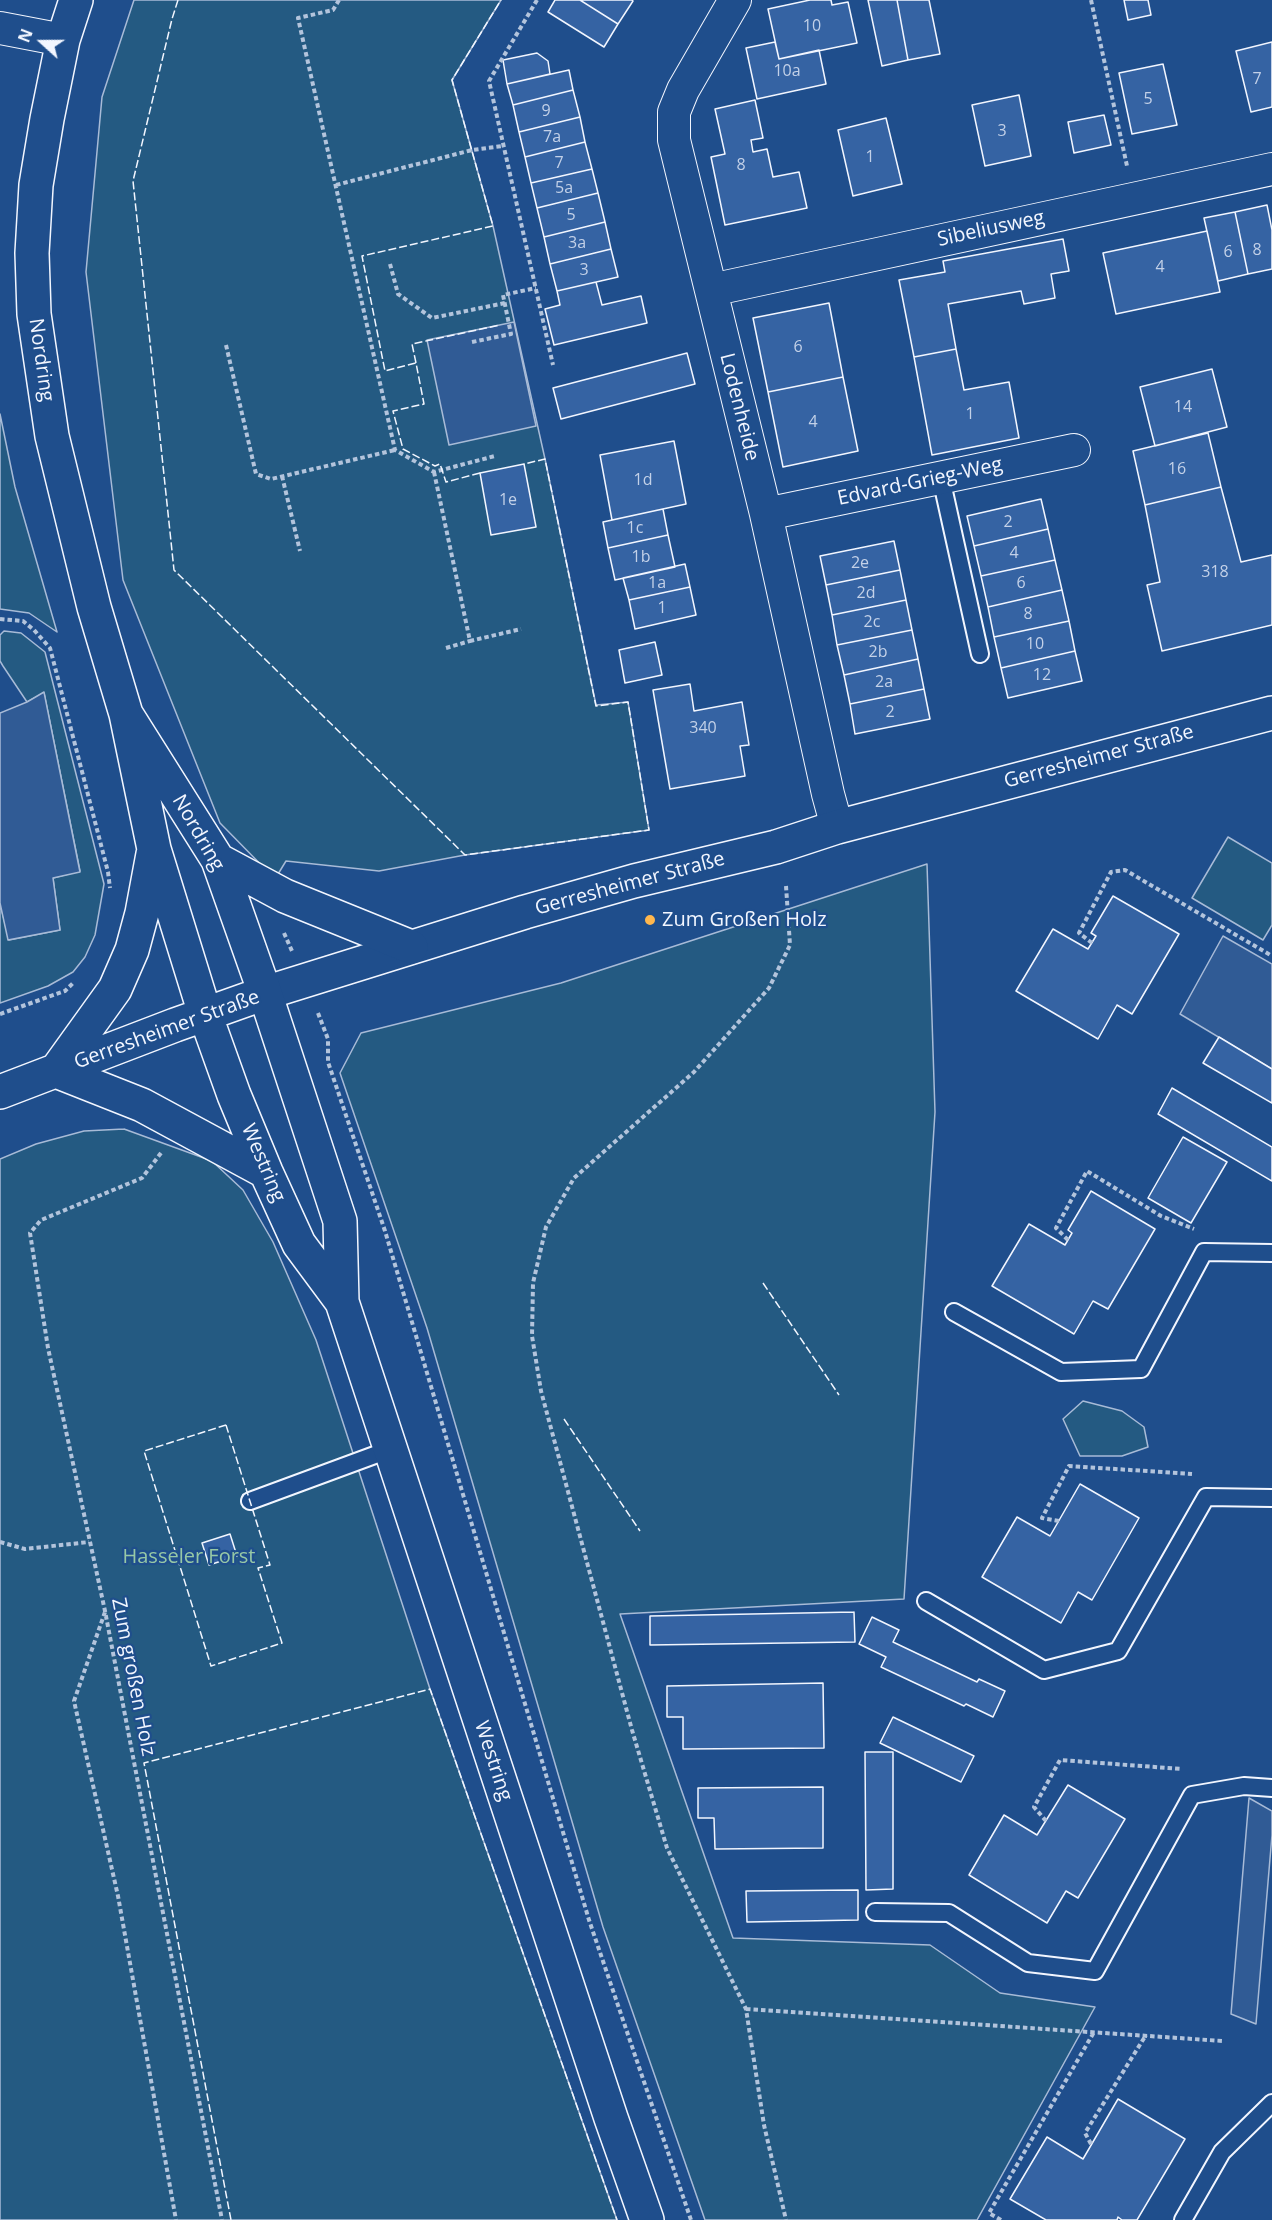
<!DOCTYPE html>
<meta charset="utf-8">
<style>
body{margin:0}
#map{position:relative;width:1272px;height:2220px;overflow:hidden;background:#1f4e8c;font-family:"Open Sans",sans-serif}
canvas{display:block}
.north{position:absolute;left:12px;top:12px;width:60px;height:60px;-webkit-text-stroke:4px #1f4e8c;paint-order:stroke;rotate:291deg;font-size:16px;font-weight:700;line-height:24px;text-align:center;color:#f2f6ff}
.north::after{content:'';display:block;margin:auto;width:21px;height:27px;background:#f2f6ff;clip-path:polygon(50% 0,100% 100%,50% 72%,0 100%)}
</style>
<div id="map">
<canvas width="1272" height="2220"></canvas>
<div class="north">N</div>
</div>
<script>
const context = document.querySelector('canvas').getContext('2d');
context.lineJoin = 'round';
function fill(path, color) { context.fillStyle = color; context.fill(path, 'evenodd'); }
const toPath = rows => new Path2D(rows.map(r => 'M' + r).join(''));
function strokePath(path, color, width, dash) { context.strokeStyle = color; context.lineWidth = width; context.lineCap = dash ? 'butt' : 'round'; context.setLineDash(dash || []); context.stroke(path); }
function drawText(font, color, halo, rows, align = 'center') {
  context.font = font + ' "Open Sans",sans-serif'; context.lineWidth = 4.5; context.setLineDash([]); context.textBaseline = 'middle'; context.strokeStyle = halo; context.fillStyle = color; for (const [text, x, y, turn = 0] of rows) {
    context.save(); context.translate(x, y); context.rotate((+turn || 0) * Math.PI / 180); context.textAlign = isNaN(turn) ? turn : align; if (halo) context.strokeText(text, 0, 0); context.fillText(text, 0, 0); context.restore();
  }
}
const green = toPath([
 [134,0,501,0,452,80,493,226,545,459,596,705,628,702,649,830,465,855,379,871,286,861,275,879,220,823,123,580,86,272,102,97,134,0],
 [0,414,15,487,57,632,29,613,0,609,0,414],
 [4,631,21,633,45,652,104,884,95,935,85,957,73,972,48,986,0,1003,0,903,9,940,60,930,53,878,80,871,44,693,27,702,3,666,0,661,0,635,4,631],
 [1228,837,1272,863,1272,925,1263,940,1192,898,1228,837],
 [927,864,935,1112,904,1599,620,1614,733,1938,930,1945,1000,1993,1095,2007,977,2220,705,2220,603,1927,427,1328,340,1073,361,1033,561,983,927,864],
 [124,1129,212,1161,243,1190,273,1242,316,1340,430,1689,617,2220,0,2220,0,1159,36,1144,84,1131,124,1129],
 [1083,1401,1122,1411,1144,1427,1148,1447,1122,1456,1080,1456,1063,1419,1083,1401]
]);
fill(green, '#245a82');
strokePath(green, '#a8bbd7', 1.5);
const parking = toPath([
 [514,322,536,426,449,445,427,340,514,322],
 [44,692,80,872,53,878,60,930,8,940,0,903,0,713,27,702,44,692],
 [1223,936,1272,964,1272,1069,1180,1014,1223,936],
 [1249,1798,1272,1811,1272,1835,1256,2024,1231,2014,1249,1798]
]);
fill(parking, '#305b95');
strokePath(parking, '#a8bbd7', 1.5);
const building = toPath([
 [555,0,580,0,618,24,604,47,548,12,555,0],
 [580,0,632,0,633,1,618,24,580,0],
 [810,0,831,0,832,5,848,2,857,43,779,59,768,9,810,0],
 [868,0,897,0,908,60,882,66,868,0],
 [897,0,929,0,940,54,908,60,897,0],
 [1124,0,1148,0,1151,15,1128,20,1124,0],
 [775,42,779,59,819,50,826,84,757,99,746,48,775,42],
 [1272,42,1272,107,1251,112,1236,51,1272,42],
 [537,53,548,61,550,74,507,84,503,60,537,53],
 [1163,64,1177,125,1132,134,1119,73,1163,64],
 [569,70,573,90,513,105,507,84,569,70],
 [573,90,580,117,519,132,513,105,573,90],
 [1019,95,1031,156,985,166,972,105,1019,95],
 [755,100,763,138,751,140,753,152,767,149,773,177,799,172,807,208,725,225,711,157,725,154,715,109,755,100],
 [1104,115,1111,145,1074,153,1068,122,1104,115],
 [580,117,585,142,525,157,519,132,580,117],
 [886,118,902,184,853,196,838,130,886,118],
 [585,142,592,169,531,183,525,157,585,142],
 [592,169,598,193,537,208,531,183,592,169],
 [598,193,605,222,544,237,537,208,598,193],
 [1267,205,1272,230,1272,269,1248,274,1235,212,1267,205],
 [1235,212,1248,274,1218,281,1204,218,1235,212],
 [605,222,611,249,550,264,544,237,605,222],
 [1207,231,1220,292,1116,314,1103,253,1207,231],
 [1063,239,1069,271,1051,274,1055,298,1024,304,1021,291,948,304,956,349,914,357,899,280,945,272,943,261,1063,239],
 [611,249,618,277,557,291,550,264,611,249],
 [596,282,602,305,641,296,647,323,554,345,545,309,560,305,557,291,596,282],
 [829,303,843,377,768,392,753,318,829,303],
 [956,349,964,390,1009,382,1019,438,932,455,914,357,956,349],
 [687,353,695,384,561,419,553,388,687,353],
 [1212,369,1227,427,1155,446,1140,387,1212,369],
 [843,377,858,451,783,467,768,392,843,377],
 [1208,433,1221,487,1145,505,1133,451,1208,433],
 [674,441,686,504,612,520,600,455,674,441],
 [524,464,536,527,491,535,480,473,524,464],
 [1221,487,1241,562,1272,555,1272,625,1162,651,1147,585,1160,582,1145,505,1221,487],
 [1041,499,1048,529,974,546,967,516,1041,499],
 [663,509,668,535,608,548,603,522,663,509],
 [1048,529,1055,560,981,576,974,546,1048,529],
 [668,535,675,567,615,580,608,548,668,535],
 [894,541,900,570,826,585,820,556,894,541],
 [1055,560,1062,590,988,607,981,576,1055,560],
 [685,564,690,587,629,600,623,578,685,564],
 [900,570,906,600,832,615,826,585,900,570],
 [690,587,696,615,635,629,629,600,690,587],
 [1062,590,1069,621,994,637,988,607,1062,590],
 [906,600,912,630,837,645,832,615,906,600],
 [1069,621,1075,651,1001,668,994,637,1069,621],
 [912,630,918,659,844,675,837,645,912,630],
 [655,642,662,675,625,683,619,650,655,642],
 [1075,651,1082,681,1008,698,1001,668,1075,651],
 [918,659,924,689,850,704,844,675,918,659],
 [690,684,694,711,742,702,749,745,740,746,745,776,670,789,653,690,690,684],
 [924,689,930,719,855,734,850,704,924,689],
 [1113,896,1179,934,1132,1014,1117,1005,1098,1039,1016,991,1053,929,1088,949,1096,936,1091,933,1113,896],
 [1219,1037,1272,1069,1272,1103,1203,1063,1219,1037],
 [1172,1088,1272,1147,1272,1181,1158,1114,1172,1088],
 [1183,1137,1227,1162,1191,1223,1148,1198,1183,1137],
 [1091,1191,1155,1229,1108,1309,1093,1301,1074,1334,992,1286,1029,1224,1065,1245,1072,1233,1068,1230,1091,1191],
 [1080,1484,1139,1518,1092,1600,1078,1592,1061,1623,982,1577,1017,1517,1050,1536,1080,1484],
 [230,1534,237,1556,209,1565,202,1543,230,1534],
 [854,1612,855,1642,650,1645,650,1616,854,1612],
 [872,1617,899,1630,893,1642,977,1682,979,1679,1005,1691,993,1717,966,1704,964,1706,881,1667,886,1657,859,1644,872,1617],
 [823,1683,824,1748,683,1749,683,1717,667,1717,667,1686,823,1683],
 [893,1717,974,1756,961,1782,880,1743,893,1717],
 [865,1752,893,1752,893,1889,866,1890,865,1752],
 [1068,1785,1125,1819,1078,1898,1066,1891,1047,1923,969,1875,1004,1815,1037,1835,1068,1785],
 [823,1787,823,1848,715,1849,714,1818,698,1818,698,1788,823,1787],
 [858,1890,858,1920,747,1922,746,1891,858,1890],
 [1118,2099,1185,2139,1137,2220,1122,2220,1118,2217,1117,2220,1046,2220,1010,2199,1047,2137,1083,2159,1118,2099]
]);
fill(building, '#3563a3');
strokePath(building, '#f2f6ff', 1.5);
const service = toPath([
 [941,478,980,654],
 [954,1312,1061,1372,1141,1369,1204,1252,1272,1253],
 [250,1501,391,1449],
 [926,1601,1044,1670,1118,1651,1206,1497,1272,1498],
 [875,1912,949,1913,1028,1963,1095,1971,1192,1795,1244,1786,1272,1788],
 [1183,2220,1222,2152,1272,2103]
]);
const minor = toPath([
 [735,0,683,90,674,112,674,140,766,514,828,794,837,827],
 [0,28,63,40],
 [711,290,1272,169],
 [766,514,1074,450]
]);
const tertiary = toPath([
 [265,993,525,912,634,881,776,847,837,827,1272,713]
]);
const secondary = toPath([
 [76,0,63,40,47,119,36,185,32,253,34,314,52,436,94,607,126,714,154,849,205,1014,234,1095,266,1172,299,1244,342,1302],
 [126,714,218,860,265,993,340,1221,342,1302,611,2118,647,2220],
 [218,860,285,896,411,947],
 [56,1071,115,989,132,950,142,913,153,854],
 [56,1071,142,1105,266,1172],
 [0,1092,175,1025,265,993]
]);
strokePath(service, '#f2f6ff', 20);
strokePath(minor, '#f2f6ff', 34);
strokePath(tertiary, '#f2f6ff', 36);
strokePath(secondary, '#f2f6ff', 36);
strokePath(toPath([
 [339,0,333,10,298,18,395,450,434,472,495,456],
 [537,0,489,81,553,365],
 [1091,0,1127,166],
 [336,185,472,150,503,146],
 [390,264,398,294,432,318,505,303],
 [472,342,511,334,503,295,536,288],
 [226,345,256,474,271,479,395,450],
 [434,472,470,641,521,629],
 [282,476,300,551],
 [0,619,23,621,34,630,50,648,108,872,110,888],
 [446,648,470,641],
 [786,886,790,945,769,988,694,1072,574,1178,546,1227,533,1283,532,1336,541,1391,632,1730,667,1848,746,2009,764,2125,786,2220],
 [284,933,292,951],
 [1092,943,1079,933,1111,872,1125,870,1272,956],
 [318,1013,328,1039,328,1062,385,1231,589,1920,691,2220],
 [0,1014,65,991,73,983],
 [161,1153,142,1178,41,1220,30,1233,48,1348,105,1611,222,2220],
 [1068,1240,1056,1228,1087,1171,1161,1216,1194,1229],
 [1059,1521,1042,1518,1069,1466,1192,1474],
 [0,1542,25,1549,89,1542],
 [105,1612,74,1701,118,1896,176,2220],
 [1046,1821,1034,1807,1060,1760,1182,1769],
 [746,2009,1223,2041],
 [1091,2144,1085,2133,1146,2035],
 [1001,2220,989,2213,1094,2032]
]), '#b3c4dc', 4, [4.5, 3]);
strokePath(service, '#1f4e8c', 16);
strokePath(minor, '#1f4e8c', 32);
strokePath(tertiary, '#1f4e8c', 33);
strokePath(secondary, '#1f4e8c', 33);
strokePath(toPath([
 [178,0,172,19,133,181,174,570,465,855,649,830,628,702,596,706,545,459,524,464],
 [416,363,412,344,500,325],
 [480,473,446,482,440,464,435,466,403,449,393,411,424,404,416,363,385,371,362,256,493,226,452,80,501,0],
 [763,1283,839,1395],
 [564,1419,640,1531],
 [226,1425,270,1565,258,1568,282,1643,211,1666,144,1451,226,1425],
 [231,2220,144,1763,430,1689,617,2220]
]), '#f2f6ff', 1.5, [8, 3]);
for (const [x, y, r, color] of [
 [650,920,6,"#ffb74d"]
]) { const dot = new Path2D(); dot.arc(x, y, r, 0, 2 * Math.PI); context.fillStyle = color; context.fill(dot); strokePath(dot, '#1f4e8c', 2); }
drawText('16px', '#c3d1e8', null, [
 ["10",812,26],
 ["10a",787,71],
 ["7",1257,79],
 ["5",1148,99],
 ["9",546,111],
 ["3",1002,131],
 ["7a",552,137],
 ["1",870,157],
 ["7",559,163],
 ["8",741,165],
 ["5a",564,188],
 ["5",571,215],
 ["3a",577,243],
 ["8",1257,250],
 ["6",1228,252],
 ["4",1160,267],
 ["3",584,270],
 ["6",798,347],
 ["14",1183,407],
 ["1",970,414],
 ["4",813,422],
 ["16",1177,469],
 ["1d",643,480],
 ["1e",508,500],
 ["2",1008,522],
 ["1c",635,528],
 ["4",1014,553],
 ["1b",641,557],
 ["2e",860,563],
 ["318",1215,572],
 ["1a",657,583],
 ["6",1021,583],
 ["2d",866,593],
 ["1",662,608],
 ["8",1028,614],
 ["2c",872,622],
 ["10",1035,644],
 ["2b",878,652],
 ["12",1042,675],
 ["2a",884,682],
 ["2",890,712],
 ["340",703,728]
]);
drawText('20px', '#f2f6ff', '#1f4e8c', [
 ["Sibeliusweg",991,229,-12],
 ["Nordring",41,360,82],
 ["Lodenheide",739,407,76],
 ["Edvard-Grieg-Weg",920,482,-12],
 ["Gerresheimer Straße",1099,757,-15],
 ["Nordring",198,833,60],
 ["Gerresheimer Straße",630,884,-15],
 ["Gerresheimer Straße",167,1030,-20],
 ["Westring",263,1163,67],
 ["Zum großen Holz",133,1677,79],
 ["Westring",493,1761,72]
]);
drawText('20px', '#f2f6ff', '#1f4e8c', [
 ["Zum Großen Holz",662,920]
], 'left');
drawText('20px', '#97c8a6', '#1f4e8c', [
 ["Hasseler Forst",189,1557]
]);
</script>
